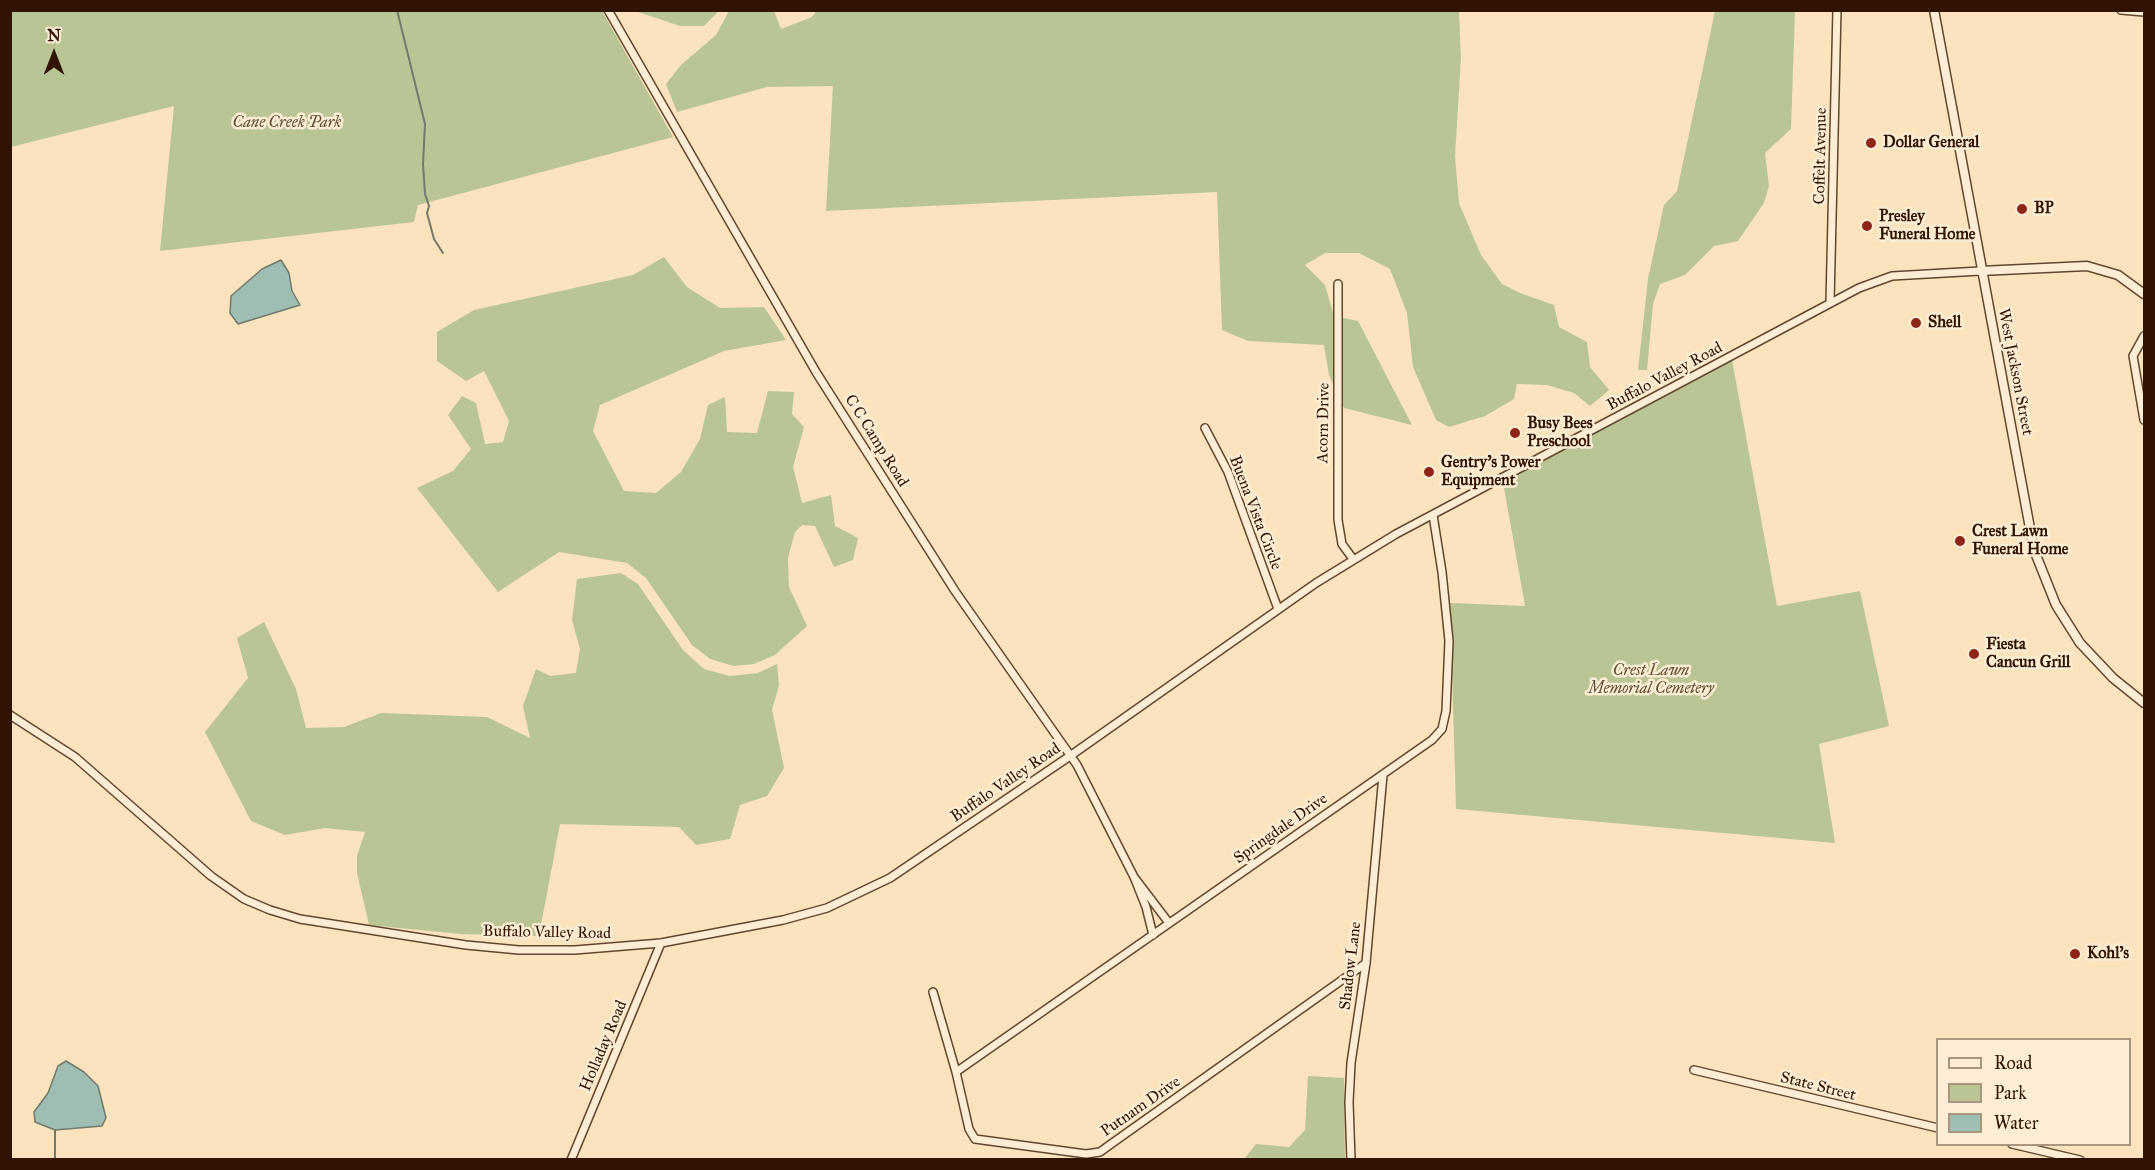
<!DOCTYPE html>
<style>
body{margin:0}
#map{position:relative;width:2155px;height:1170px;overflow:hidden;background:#fae3bd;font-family:"IM FELL Great Primer",serif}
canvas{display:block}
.frame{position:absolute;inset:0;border:12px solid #301300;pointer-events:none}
.legend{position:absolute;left:1936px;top:1038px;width:195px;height:108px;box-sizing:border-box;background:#fcedd4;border:2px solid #aa967f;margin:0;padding:8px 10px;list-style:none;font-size:18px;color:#301300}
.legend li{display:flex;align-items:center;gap:12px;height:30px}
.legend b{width:30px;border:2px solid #aa967f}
.north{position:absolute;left:24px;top:24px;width:60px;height:60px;-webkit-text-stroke:4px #fcedd4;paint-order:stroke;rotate:0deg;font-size:16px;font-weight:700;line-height:24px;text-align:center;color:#301300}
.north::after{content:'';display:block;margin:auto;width:21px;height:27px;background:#301300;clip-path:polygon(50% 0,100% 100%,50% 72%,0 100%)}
</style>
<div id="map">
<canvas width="2155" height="1170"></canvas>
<div class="frame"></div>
<ul class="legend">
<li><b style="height:8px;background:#fcedd4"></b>Road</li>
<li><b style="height:16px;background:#b9c595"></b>Park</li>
<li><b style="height:16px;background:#9ebeb4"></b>Water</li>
</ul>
<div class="north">N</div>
</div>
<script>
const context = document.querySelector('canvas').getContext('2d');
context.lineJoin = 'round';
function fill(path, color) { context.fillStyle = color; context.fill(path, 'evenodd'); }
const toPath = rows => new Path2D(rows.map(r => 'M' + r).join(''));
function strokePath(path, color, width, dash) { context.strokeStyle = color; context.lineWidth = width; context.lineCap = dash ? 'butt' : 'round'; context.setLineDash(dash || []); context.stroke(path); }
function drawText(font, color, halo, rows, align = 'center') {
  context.font = font + ' "IM FELL Great Primer",serif'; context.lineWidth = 5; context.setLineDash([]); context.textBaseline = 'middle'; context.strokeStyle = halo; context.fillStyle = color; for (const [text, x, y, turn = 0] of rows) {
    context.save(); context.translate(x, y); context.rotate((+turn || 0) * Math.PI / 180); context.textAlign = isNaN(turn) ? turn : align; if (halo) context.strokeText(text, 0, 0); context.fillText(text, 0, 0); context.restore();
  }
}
fill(toPath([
 [11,10,602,11,673,137,418,205,414,222,160,251,174,106,11,147],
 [817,10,1459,11,1461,58,1455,156,1459,203,1481,255,1502,284,1520,293,1554,305,1559,327,1587,342,1590,367,1609,390,1590,406,1574,393,1547,385,1517,384,1514,399,1485,416,1449,427,1436,420,1413,367,1407,313,1390,269,1359,253,1325,253,1305,265,1325,285,1334,316,1358,321,1412,425,1344,408,1329,375,1324,345,1248,341,1222,330,1217,192,826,211,833,86,767,87,677,112,666,84,681,65,716,35,729,11,774,11,781,29,812,17],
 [635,11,719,11,704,26,680,26],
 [1715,11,1795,11,1791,129,1765,153,1769,186,1764,203,1738,241,1714,246,1685,275,1660,284,1653,304,1647,370,1638,370,1648,279,1664,205,1677,191],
 [664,257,687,287,720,308,764,307,786,340,724,351,600,405,593,431,624,491,656,493,681,472,700,439,708,405,725,397,727,432,757,433,768,391,794,392,792,414,804,427,793,467,802,503,831,495,835,526,858,538,853,560,834,567,815,526,802,525,795,532,788,558,789,587,807,626,775,655,754,664,734,666,710,659,692,645,646,578,627,563,559,552,498,592,417,488,453,471,471,449,448,415,462,396,476,403,485,444,503,442,509,421,484,371,466,381,437,361,437,332,474,310,633,275],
 [1732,360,1777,606,1860,591,1889,726,1819,744,1835,843,1456,809,1450,603,1525,606,1503,482],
 [621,573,638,584,683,650,704,669,730,676,758,673,777,664,779,685,772,710,784,768,767,796,740,805,730,839,696,845,679,827,560,824,539,936,460,934,369,925,357,873,357,856,365,832,325,828,285,835,251,821,205,732,248,678,237,638,264,622,296,689,306,728,344,727,381,713,487,717,530,738,523,706,536,669,550,676,576,673,580,649,572,620,577,579],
 [1308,1076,1344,1078,1345,1159,1244,1159,1256,1144,1289,1147,1305,1130]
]), '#b9c595');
const water = toPath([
 [281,260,289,273,292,291,300,305,238,324,230,313,231,296,262,269,281,260],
 [66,1061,84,1072,98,1086,106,1118,102,1126,55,1130,35,1122,34,1112,48,1093,58,1066,66,1061]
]);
fill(water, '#9ebeb4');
strokePath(water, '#727a6c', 1.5);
strokePath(toPath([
 [397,10,425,124,423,164,425,194,429,206,427,213,434,239,443,253],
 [55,1130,55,1160]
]), '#727a6c', 2);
const minor = toPath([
 [608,10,816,372,955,591,1077,765,1134,877],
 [2121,10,2144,12],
 [1338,284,1338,520,1342,544,1353,559],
 [1830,302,1837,10],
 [2144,336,2133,356,2144,420],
 [1205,428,1228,472,1278,609],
 [10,715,75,757,211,876,244,899,270,910,300,919,466,945,519,950,575,950,661,943,783,920,827,908,890,878,1070,756,1316,583,1396,534,1859,288,1892,276,1980,271],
 [1153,935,1146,907,1134,877,1169,923],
 [933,992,956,1072,969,1129,975,1139,1086,1154,1100,1152,1111,1144,1366,963],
 [1694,1070,1938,1128],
 [956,1072,1432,740,1442,729,1446,711,1449,641,1442,572,1433,515],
 [2012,1144,2080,1160],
 [571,1160,661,943],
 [1351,1160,1349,1102,1351,1063,1366,963,1383,775]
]);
const tertiary = toPath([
 [1934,10,2034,550,2056,605,2080,643,2113,678,2144,703],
 [1980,271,2087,266,2118,275,2144,294]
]);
strokePath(minor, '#62472f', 10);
strokePath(tertiary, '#62472f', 11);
strokePath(minor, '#fcedd4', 7);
strokePath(tertiary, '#fcedd4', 8);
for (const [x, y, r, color] of [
 [1871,143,6,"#8f2418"],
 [2022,209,6,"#8f2418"],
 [1867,226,6,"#8f2418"],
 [1916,323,6,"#8f2418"],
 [1515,433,6,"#8f2418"],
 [1429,472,6,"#8f2418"],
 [1960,541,6,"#8f2418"],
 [1974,654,6,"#8f2418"],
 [2075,954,6,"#8f2418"]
]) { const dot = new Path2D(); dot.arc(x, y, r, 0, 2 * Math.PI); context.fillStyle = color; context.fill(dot); strokePath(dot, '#fcedd4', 2); }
drawText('italic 16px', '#605134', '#fcedd4', [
 ["Cane Creek Park",287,123],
 ["Crest Lawn",1651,671],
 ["Memorial Cemetery",1651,689]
]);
drawText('bold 16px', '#301300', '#fcedd4', [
 ["Dollar General",1883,143],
 ["BP",2034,209],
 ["Presley",1879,217],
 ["Funeral Home",1879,235],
 ["Shell",1928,323],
 ["Busy Bees",1527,424],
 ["Preschool",1527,442],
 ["Gentry's Power",1441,463],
 ["Equipment",1441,481],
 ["Crest Lawn",1972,532],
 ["Funeral Home",1972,550],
 ["Fiesta",1986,645],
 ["Cancun Grill",1986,663],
 ["Kohl's",2087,954]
], 'left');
drawText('16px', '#301300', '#fcedd4', [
 ["Coffelt Avenue",1821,156,-89],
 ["West Jackson Street",2015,372,79],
 ["Buffalo Valley Road",1665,377,-28],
 ["Acorn Drive",1324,423,-89],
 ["C C Camp Road",876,441,58],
 ["Buena Vista Circle",1255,513,69],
 ["Buffalo Valley Road",1006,783,-34],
 ["Springdale Drive",1281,829,-35],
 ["Buffalo Valley Road",547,933,1],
 ["Shadow Lane",1351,966,-83],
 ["Holladay Road",604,1046,-67],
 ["State Street",1818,1087,14],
 ["Putnam Drive",1141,1107,-35]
]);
</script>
